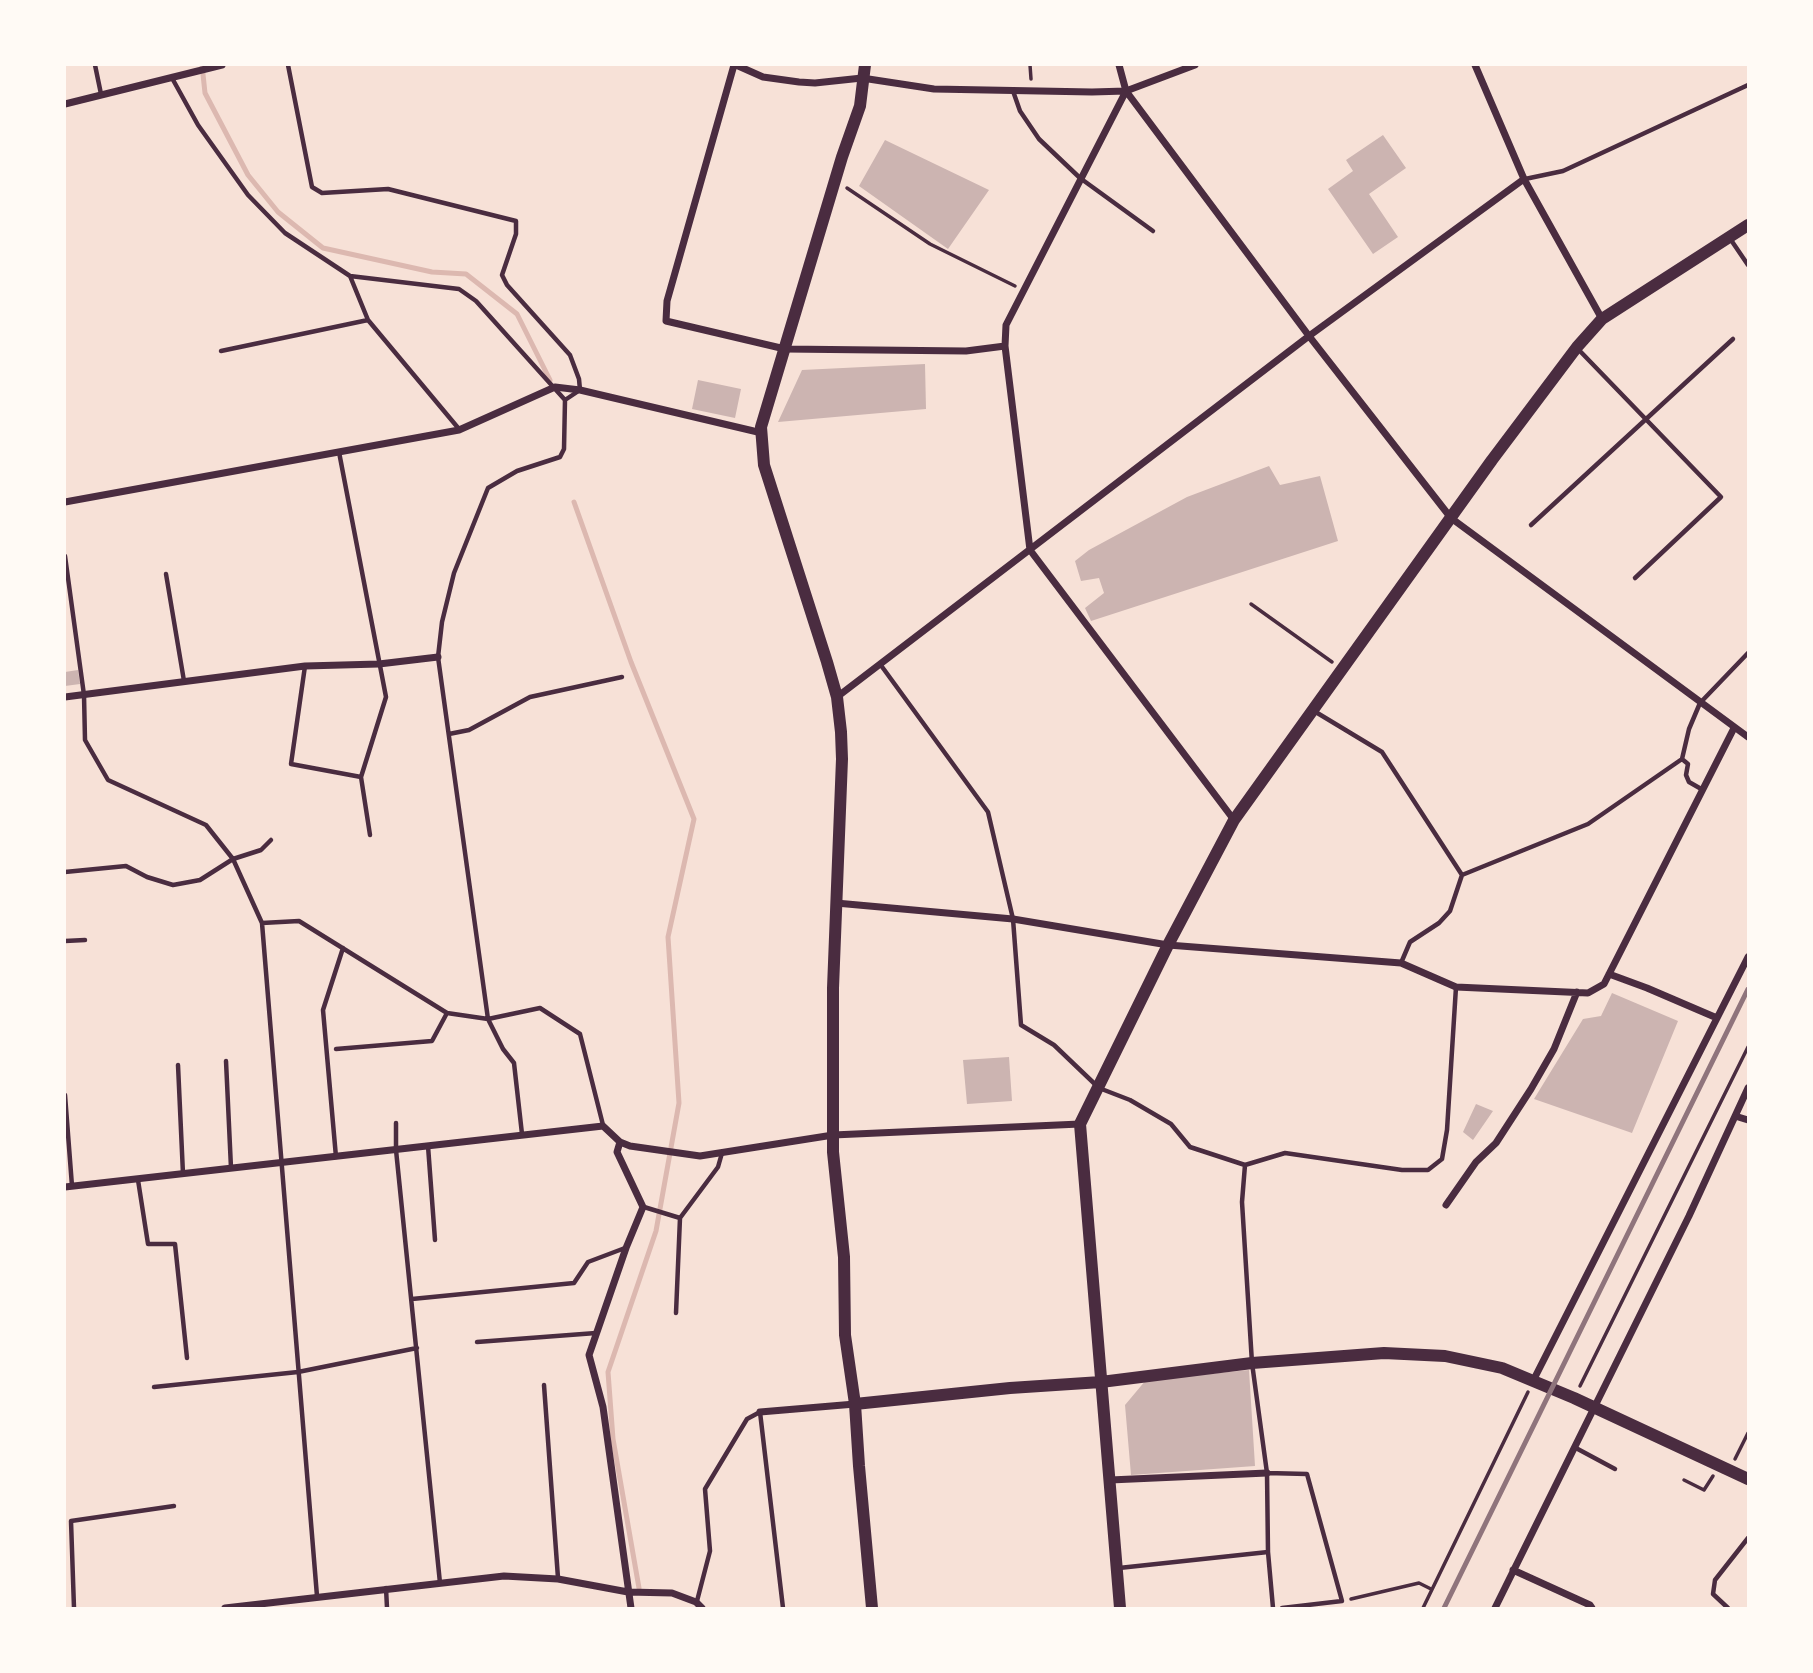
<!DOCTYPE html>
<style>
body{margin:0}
#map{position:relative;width:1813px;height:1673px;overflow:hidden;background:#f7e1d7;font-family:Literata,serif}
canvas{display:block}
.frame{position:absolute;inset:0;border:66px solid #fffaf5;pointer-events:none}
</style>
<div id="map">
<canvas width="1813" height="1673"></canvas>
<div class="frame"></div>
</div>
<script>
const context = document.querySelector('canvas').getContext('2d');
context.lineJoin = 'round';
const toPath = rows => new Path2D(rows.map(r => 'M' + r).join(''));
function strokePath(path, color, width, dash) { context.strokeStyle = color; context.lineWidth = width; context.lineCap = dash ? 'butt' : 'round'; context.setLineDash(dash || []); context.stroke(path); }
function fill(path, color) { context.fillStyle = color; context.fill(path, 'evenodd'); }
strokePath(toPath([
 [202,65,205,93,248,175,278,212,323,248,432,272,466,274,517,314,550,380],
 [574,502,631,662,694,819,668,937,679,1103,656,1231,608,1372,613,1439,639,1588]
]), '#dcb8b0', 5);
fill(toPath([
 [1383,135,1406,168,1369,194,1398,237,1373,254,1328,189,1353,171,1346,160],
 [885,140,989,190,948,249,859,186],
 [925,364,926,409,778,422,802,370],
 [698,380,741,389,735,418,692,409],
 [1269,466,1280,485,1320,476,1338,541,1091,621,1085,608,1104,593,1099,578,1081,581,1075,561,1089,550,1187,497],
 [78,670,80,684,65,686,65,672],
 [1612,993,1678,1021,1632,1133,1534,1099,1583,1019,1601,1016],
 [1009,1057,1012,1101,967,1104,963,1060],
 [1476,1104,1493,1111,1473,1140,1463,1132],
 [1249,1370,1255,1466,1131,1475,1125,1405,1146,1380]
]), '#ccb4b1');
strokePath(toPath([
 [1030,65,1031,79],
 [847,188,930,244,1015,286],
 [1251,604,1332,662],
 [1580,1386,1748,1047],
 [1735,1459,1748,1433],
 [1684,1480,1704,1490,1713,1476],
 [1351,1599,1419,1583,1431,1589],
 [1423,1608,1528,1392]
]), '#4a2c40', 3.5);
strokePath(toPath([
 [95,65,101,94],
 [288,65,312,187,322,193,388,189,516,221,516,234,502,275,507,285,570,355,579,379,580,390,565,400,564,449,560,457,517,471,488,488,454,573,442,622,438,657,488,1019,503,1049,514,1063,522,1134],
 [172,78,198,125,248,195,285,233,350,276,459,289,476,301,565,400],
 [1013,91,1020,111,1039,139,1080,178,1153,231],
 [1525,179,1563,171,1748,85],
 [1731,240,1748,265],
 [350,276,368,320],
 [1577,348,1721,497,1635,578],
 [221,351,368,320,459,429],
 [339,452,386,697,361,777,370,835],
 [1531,525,1733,339],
 [65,556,84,695,85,740,108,780,206,825,233,859,262,923,317,1596],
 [166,574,184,681],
 [880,664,988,812,1013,919,1021,1025,1054,1045,1099,1088,1130,1100,1171,1124,1190,1147,1245,1165],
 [305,666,291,764,361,777],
 [1314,711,1382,752,1462,875],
 [449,734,469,730,530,697,622,677],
 [1682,759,1688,764,1686,775,1689,782,1703,790],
 [65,872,126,866,147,877,173,885,200,880,233,859,261,850,271,840],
 [1462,875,1588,824,1682,759,1689,729,1700,703,1748,653],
 [262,923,299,921,447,1013,488,1019,540,1008,580,1034,603,1125],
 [65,941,85,940],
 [1401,963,1410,942,1439,923,1450,911,1462,875],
 [336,1049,432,1041,447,1013],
 [226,1061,231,1168],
 [178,1065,183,1174],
 [65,1095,72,1186],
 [396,1123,396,1150,440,1583],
 [428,1146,435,1240],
 [336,1157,323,1010,343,948],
 [138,1180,148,1244,175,1244,187,1358],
 [644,1207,680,1218],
 [412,1299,574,1283,588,1262,625,1248],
 [676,1313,680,1218,718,1167,722,1153],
 [477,1342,596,1333],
 [544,1385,558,1578],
 [154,1387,298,1372,417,1348],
 [1574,1447,1615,1469],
 [1267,1473,1307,1474,1342,1601,1282,1608],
 [1119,1568,1268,1552],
 [386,1588,387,1608],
 [697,1601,710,1551,705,1489,747,1419,760,1412,783,1608],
 [74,1608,71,1521,174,1506],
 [1273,1608,1268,1552,1267,1473,1252,1363,1242,1202,1245,1165,1285,1153,1402,1170,1428,1170,1442,1159,1447,1130,1456,987],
 [1728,1608,1713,1594,1715,1580,1748,1538]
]), '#4a2c40', 4.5);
strokePath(toPath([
 [734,65,667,301,666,321,785,349,966,351,1005,346],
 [736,65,763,77,799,82,815,83,862,78,934,89,1092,92,1126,91,1195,65],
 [1119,65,1126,91,1309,336,1451,518,1748,737],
 [1475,65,1524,179,1602,319],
 [1126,91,1006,325,1005,346,1030,550,1234,820],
 [65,104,222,65],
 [65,502,459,430,555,387,580,390,762,433],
 [65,697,305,666,379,664,438,657],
 [837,697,1309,336,1524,179],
 [836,903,1013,919,1168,945,1401,963,1456,987,1588,993,1604,984,1734,728],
 [1609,974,1647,988,1717,1018],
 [1735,1116,1748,1120],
 [620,1142,617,1152,643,1207,626,1248,589,1355,603,1407,631,1608],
 [65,1187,603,1126,620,1142,630,1146,700,1156,833,1135,1080,1124],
 [1446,1205,1476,1162,1496,1143,1531,1089,1554,1049,1577,992],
 [1533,1381,1748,957],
 [760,1412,855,1404],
 [1110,1480,1267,1473],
 [1513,1570,1590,1605,1592,1608],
 [225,1608,504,1576,558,1579,628,1592,672,1593,696,1602,702,1608],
 [1495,1608,1689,1216,1748,1088]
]), '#4a2c40', 7);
strokePath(toPath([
 [865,65,860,106,842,157,761,427,764,465,827,662,837,697,841,732,842,759,833,988,833,1152,844,1257,845,1335,855,1404,859,1466,872,1608],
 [855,1404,1010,1388,1101,1382,1252,1363,1384,1353,1445,1356,1502,1368,1574,1398,1748,1479],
 [1120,1608,1080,1124,1168,945,1234,820,1492,460,1577,347,1602,319,1748,225]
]), '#4a2c40', 12);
strokePath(toPath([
 [1444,1608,1748,989]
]), '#8f747c', 5);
</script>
